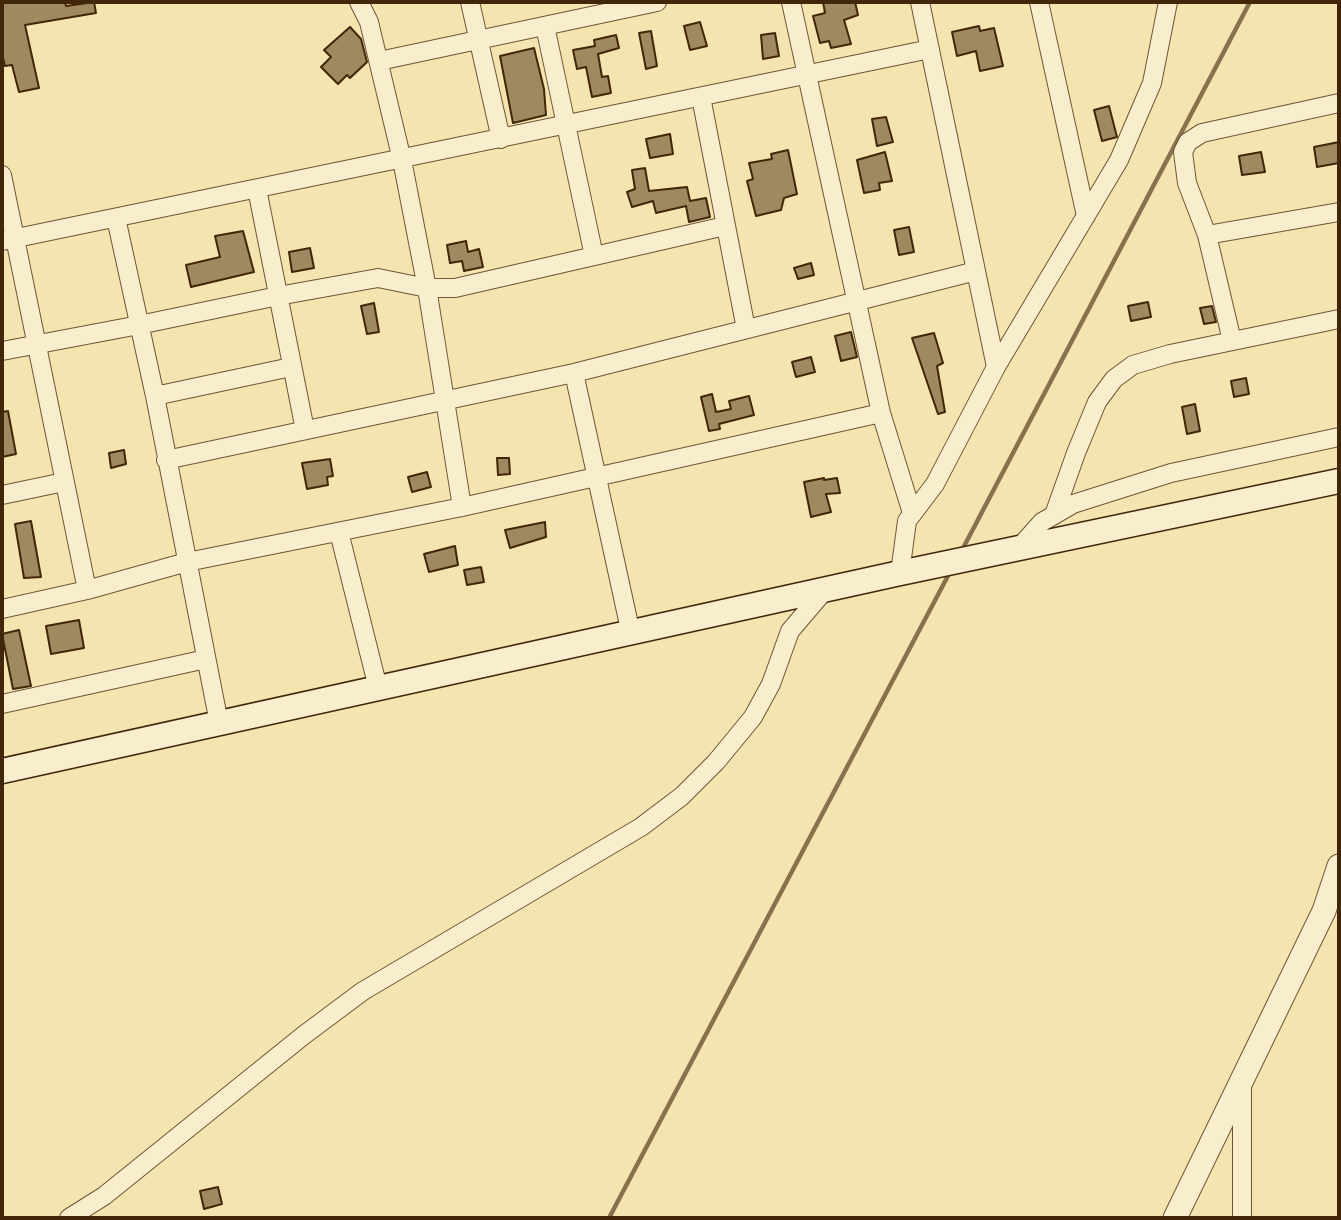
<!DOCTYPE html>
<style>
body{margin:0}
#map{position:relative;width:1341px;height:1220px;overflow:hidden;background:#f4e4b0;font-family:"Old Standard TT",serif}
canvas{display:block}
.frame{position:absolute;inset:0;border:4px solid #42260a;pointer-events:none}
</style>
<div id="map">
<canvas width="1341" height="1220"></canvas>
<div class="frame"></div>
</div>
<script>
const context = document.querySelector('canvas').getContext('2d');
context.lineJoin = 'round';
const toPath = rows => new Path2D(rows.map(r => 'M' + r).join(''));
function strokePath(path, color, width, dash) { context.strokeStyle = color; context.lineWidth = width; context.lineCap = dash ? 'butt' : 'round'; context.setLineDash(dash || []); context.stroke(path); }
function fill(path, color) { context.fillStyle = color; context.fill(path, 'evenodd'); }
strokePath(toPath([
 [961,552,1250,2],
 [609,1218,950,572]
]), '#88714c', 4.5);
const building = toPath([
 [2,2,65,2,66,6,94,2,96,13,25,25,39,88,19,92,12,65,5,66,2,54,2,2],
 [823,2,855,2,858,15,844,20,851,44,831,48,829,41,820,43,813,16,825,13,823,2],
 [700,22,707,46,690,50,684,26,700,22],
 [979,26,980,31,994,28,1003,66,980,71,976,51,957,56,952,32,979,26],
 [350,27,361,39,367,62,350,78,347,75,338,84,321,67,331,57,324,50,350,27],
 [651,31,657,66,646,69,639,33,651,31],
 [775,33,779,56,763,59,761,35,775,33],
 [616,35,619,48,598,54,602,77,608,76,611,93,592,97,586,67,577,69,573,50,595,46,594,40,616,35],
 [534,48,544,89,546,115,513,123,500,56,534,48],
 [1109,106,1117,137,1102,141,1094,110,1109,106],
 [886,117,893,142,877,146,872,119,886,117],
 [670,134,673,154,650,158,646,139,670,134],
 [1339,142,1339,163,1317,167,1314,147,1339,142],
 [788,150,797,194,784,198,781,210,756,216,747,181,753,179,749,163,772,159,771,154,788,150],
 [885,152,892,181,879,183,880,190,864,193,857,160,885,152],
 [1261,152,1265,172,1242,175,1239,156,1261,152],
 [645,168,649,191,687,187,690,201,706,198,710,217,689,222,686,206,656,213,653,201,632,207,627,192,635,189,632,170,645,168],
 [909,227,914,252,899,255,894,230,909,227],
 [243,231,254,272,191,287,186,265,220,257,215,236,243,231],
 [466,241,468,252,479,249,483,267,464,271,462,261,450,263,447,245,466,241],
 [310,248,314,268,292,272,289,252,310,248],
 [811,263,814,275,798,279,794,268,811,263],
 [1148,302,1151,317,1131,321,1128,306,1148,302],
 [374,303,379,332,367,334,361,306,374,303],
 [1212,306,1216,322,1204,324,1200,308,1212,306],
 [851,332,857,357,841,361,835,336,851,332],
 [934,333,943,363,937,366,945,412,938,414,912,338,934,333],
 [811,357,815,372,796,377,792,362,811,357],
 [1246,378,1249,394,1234,397,1231,381,1246,378],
 [712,394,716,412,731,409,729,401,749,396,754,415,719,424,720,429,709,431,701,397,712,394],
 [1195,404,1200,431,1187,434,1182,407,1195,404],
 [8,411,16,454,2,457,2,412,8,411],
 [124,450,126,464,111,468,109,453,124,450],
 [497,458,509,458,510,474,498,475,497,458],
 [330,459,333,476,327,477,328,485,307,489,302,463,330,459],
 [427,472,431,487,412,492,408,477,427,472],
 [824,478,824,480,837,478,840,493,826,494,831,512,811,517,804,482,824,478],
 [31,521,41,577,24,578,15,524,31,521],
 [545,522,546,537,510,548,505,530,545,522],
 [455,546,458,565,429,572,424,554,455,546],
 [481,567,484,582,467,585,464,570,481,567],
 [79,620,84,648,51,654,46,626,79,620],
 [19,630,31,686,13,689,2,634,19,630],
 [218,1187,222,1204,204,1209,200,1191,218,1187]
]);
fill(building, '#9f8960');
strokePath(building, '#42260a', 2);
const minor = toPath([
 [359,2,369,22,402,160,427,288,462,507],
 [470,2,501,139],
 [791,2,881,413,912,513],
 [920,2,996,367],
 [1039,2,1086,216],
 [545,26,594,256],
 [379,61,657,2],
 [701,97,746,329],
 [2,175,87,590],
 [257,189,305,430],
 [116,218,155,396,219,723],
 [1207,235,1339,212],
 [2,241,930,49],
 [1232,341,1207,235,1187,183,1183,152,1188,142,1202,133,1339,103],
 [2,351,139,325,278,296,378,278,427,288,455,288,725,226],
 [574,373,631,634],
 [155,396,291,367],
 [166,460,574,373,976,271],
 [2,495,64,482],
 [1055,512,1076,453,1097,402,1114,379,1133,365,1170,354,1339,319],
 [339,532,378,688],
 [1018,549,1042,522,1073,504,1171,473,1339,437],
 [900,573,907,521,935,484,996,367,1119,160,1152,83,1168,2],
 [2,609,87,590,187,562,462,507,881,413],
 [2,704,206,659],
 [1242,1082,1242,1218],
 [69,1218,104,1196,304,1035,363,991,641,827,682,796,716,762,753,717,771,684,790,631,825,590]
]);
const tertiary = toPath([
 [1175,1218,1324,911,1339,866]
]);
const secondary = toPath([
 [2,771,900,573,1339,481]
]);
strokePath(minor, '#6e5634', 20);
strokePath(tertiary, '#6e5634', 25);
strokePath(secondary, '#42260a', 27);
strokePath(minor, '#f8edcc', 18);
strokePath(tertiary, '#f8edcc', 23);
strokePath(secondary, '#f8edcc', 24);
</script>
